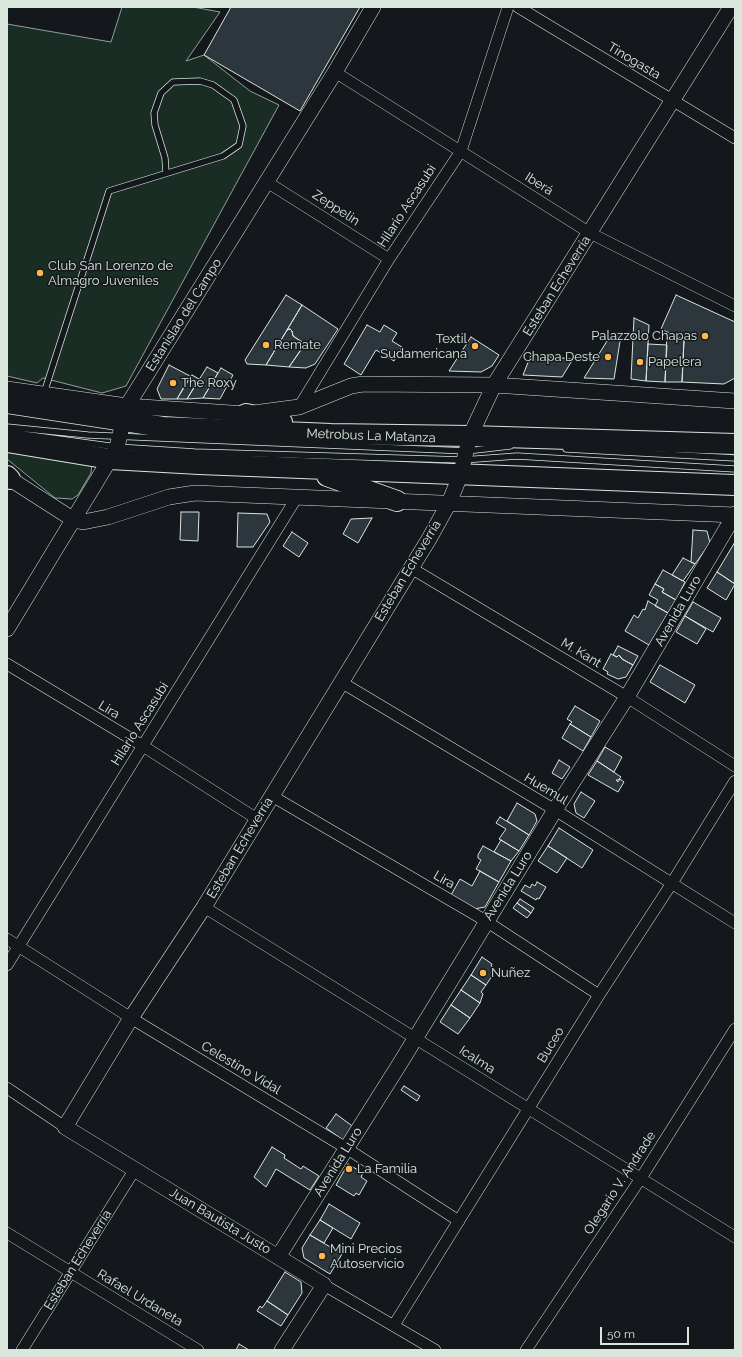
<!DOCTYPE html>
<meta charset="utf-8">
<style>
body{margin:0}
#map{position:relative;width:742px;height:1357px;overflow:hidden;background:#14181c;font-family:Raleway,sans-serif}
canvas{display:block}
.frame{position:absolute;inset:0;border:8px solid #d8e6dc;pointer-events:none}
.scale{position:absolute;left:600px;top:1327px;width:89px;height:18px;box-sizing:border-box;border:2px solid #d8e6dc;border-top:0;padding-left:5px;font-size:12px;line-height:14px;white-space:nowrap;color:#d8e6dc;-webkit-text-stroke:3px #14181c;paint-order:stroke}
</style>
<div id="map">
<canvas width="742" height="1357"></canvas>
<div class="frame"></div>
<div class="scale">50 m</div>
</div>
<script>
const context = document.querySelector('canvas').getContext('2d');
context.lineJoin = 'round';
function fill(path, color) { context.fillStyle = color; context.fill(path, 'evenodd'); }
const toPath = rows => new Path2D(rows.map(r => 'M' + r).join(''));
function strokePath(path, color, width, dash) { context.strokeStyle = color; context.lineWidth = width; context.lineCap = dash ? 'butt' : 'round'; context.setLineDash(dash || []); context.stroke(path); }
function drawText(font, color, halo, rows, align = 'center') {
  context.font = font + ' Raleway,sans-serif'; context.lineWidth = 3; context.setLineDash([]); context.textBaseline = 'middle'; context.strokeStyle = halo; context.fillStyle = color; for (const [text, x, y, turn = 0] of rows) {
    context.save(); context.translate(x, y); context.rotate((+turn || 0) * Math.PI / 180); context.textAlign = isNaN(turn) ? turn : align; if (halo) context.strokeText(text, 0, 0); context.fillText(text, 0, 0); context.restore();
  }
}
const green = toPath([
 [122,7,193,7,220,12,186,61,204,55,250,91,279,105,126,386,102,393,43,378,37,383,7,376,7,24,111,42,122,7],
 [7,449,92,463,91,473,78,495,72,499,55,498,7,459,7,449]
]);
fill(green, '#1a2d24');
strokePath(green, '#939e99', 1);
const building = toPath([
 [231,7,360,7,300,111,204,55,231,7],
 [286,295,302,305,266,365,247,364,245,360,286,295],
 [676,295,735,322,735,378,724,384,682,382,684,340,661,329,676,295],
 [302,305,338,329,315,364,306,368,289,367,305,344,293,336,292,331,290,329,287,330,302,305],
 [634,318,649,325,646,381,631,379,634,318],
 [367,325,380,332,384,325,397,333,392,341,402,347,394,361,376,350,361,375,344,364,367,325],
 [290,329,292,331,293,336,305,344,289,367,266,365,287,330,290,329],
 [667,332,684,340,682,382,665,382,667,332],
 [612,333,621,335,614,379,584,378,612,333],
 [471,337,499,355,492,366,481,372,449,371,471,337],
 [648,344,667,345,665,382,646,381,648,344],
 [531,355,573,359,562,377,523,375,531,355],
 [169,365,190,376,177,399,161,399,157,389,169,365],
 [207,367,218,373,203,398,187,399,207,367],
 [221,368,233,375,220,399,203,398,221,368],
 [192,375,199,379,187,399,177,399,192,375],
 [181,512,199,512,198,541,180,540,181,512],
 [238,513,267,514,270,522,253,547,237,547,238,513],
 [372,518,358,543,343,534,351,519,372,518],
 [693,530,707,531,710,543,695,564,691,562,693,530],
 [292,532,308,543,299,557,283,546,292,532],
 [735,542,735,584,717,572,735,542],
 [683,558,695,564,683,581,672,575,683,558],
 [663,570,685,582,676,600,662,592,664,589,655,584,663,570],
 [717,572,735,584,726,600,707,588,717,572],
 [655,584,664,589,662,592,676,600,668,613,655,606,658,600,649,595,655,584],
 [648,601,668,613,649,645,625,631,634,615,638,618,643,609,645,610,648,601],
 [693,602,721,618,713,632,685,616,693,602],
 [685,616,706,629,697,644,676,632,685,616],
 [618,646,638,656,633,665,622,659,619,655,617,657,613,655,618,646],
 [611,654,617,657,619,655,622,659,633,665,626,677,618,679,607,674,608,672,603,669,611,654],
 [660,665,695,685,685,703,650,682,660,665],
 [575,706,600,721,591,737,570,724,572,722,567,719,575,706],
 [570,724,591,737,583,751,562,738,570,724],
 [605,747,622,757,614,772,597,761,605,747],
 [559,760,570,767,562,779,552,773,559,760],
 [597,761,621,777,618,780,616,780,618,782,620,779,624,782,618,792,588,775,597,761],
 [581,792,595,801,584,818,576,813,574,804,581,792],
 [517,803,535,814,537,821,529,835,507,821,517,803],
 [500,817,529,835,519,851,499,839,506,829,496,823,500,817],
 [559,828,593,850,582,868,548,846,559,828],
 [501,840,519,851,511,861,494,852,501,840],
 [483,846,511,861,499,882,476,869,481,860,478,858,478,855,483,846],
 [548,846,567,858,557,873,538,861,548,846],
 [480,871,499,882,485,907,474,909,451,895,460,879,472,886,480,871],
 [537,882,546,887,539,899,537,898,536,900,521,891,525,885,530,888,532,884,535,886,537,882],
 [520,899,534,908,531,913,517,903,520,899],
 [517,903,531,913,527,918,513,908,517,903],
 [482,957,492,964,491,966,496,970,486,985,471,975,482,957],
 [471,975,486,985,481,992,483,994,480,1003,461,990,471,975],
 [461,990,480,1003,470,1018,451,1005,461,990],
 [451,1005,470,1018,458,1034,440,1022,451,1005],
 [404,1086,420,1096,417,1101,401,1090,404,1086],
 [336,1114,355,1128,343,1140,326,1128,336,1114],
 [272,1147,285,1155,284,1158,301,1169,303,1166,319,1176,310,1190,276,1169,266,1187,254,1177,272,1147],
 [348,1164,363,1173,361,1177,367,1181,359,1195,356,1193,354,1196,336,1185,348,1164],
 [329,1204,360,1223,351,1239,320,1220,329,1204],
 [320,1220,333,1228,324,1243,310,1235,320,1220],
 [310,1235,342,1254,330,1274,304,1258,302,1248,310,1235],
 [285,1272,301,1282,302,1293,288,1315,267,1301,285,1272],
 [267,1301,288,1315,281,1326,257,1311,260,1306,262,1308,267,1301],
 [239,1344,249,1350,236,1350,239,1344]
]);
fill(building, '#2c363c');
strokePath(building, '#d8e6dc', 1);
const lane = toPath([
 [44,393,109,191,223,156,239,145,243,126,234,100,213,85,200,81,173,82,161,93,154,113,155,125,165,158,166,173],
 [7,427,88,435,467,451,510,446],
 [7,432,117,447,195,452,463,460,517,456,735,469],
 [566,449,735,458]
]);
const street = toPath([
 [518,7,735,138],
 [335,72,590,233,735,306],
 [267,182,389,259],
 [299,407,389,259,461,151,508,7],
 [411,568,627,697,735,766],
 [7,664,143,746,257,819],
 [341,682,555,810,735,923],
 [272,796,486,921,599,995],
 [204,907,735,1237],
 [7,939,131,1018,346,1148,459,1221],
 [7,965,297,497],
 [7,1088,65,1127],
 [7,1233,198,1350],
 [324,1285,435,1350],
 [394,1325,599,995,672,883,735,781],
 [22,1350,135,1169],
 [526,1350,641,1178,735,1029]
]);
const secondary = toPath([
 [7,389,127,406,246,414,299,407,351,386,363,384,494,385,735,401],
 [7,477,74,520,83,522,108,517,169,497,195,493,735,515],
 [7,629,110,459,117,447,127,406,335,72,373,7],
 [278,1257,399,1065,555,810,627,697,735,514],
 [282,1350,324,1285,65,1127,131,1018,204,907,429,539,449,503,460,476,470,436,494,385,731,7]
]);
const highway = toPath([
 [7,403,163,427,331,434,470,436,735,444],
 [246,414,282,422],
 [7,442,110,459,199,464,735,485],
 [7,476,10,479],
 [327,476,397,501]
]);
strokePath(lane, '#d8e6dc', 7);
strokePath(street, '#d8e6dc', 12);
strokePath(secondary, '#d8e6dc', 16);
strokePath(highway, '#d8e6dc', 22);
strokePath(lane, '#14181c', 5.5);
strokePath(street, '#14181c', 11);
strokePath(secondary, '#14181c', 15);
strokePath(highway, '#14181c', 20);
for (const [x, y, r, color] of [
 [40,273,4,"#ffb74d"],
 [705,336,4,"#ffb74d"],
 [266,345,4,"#ffb74d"],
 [475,346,4,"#ffb74d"],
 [608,357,4,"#ffb74d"],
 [640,362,4,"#ffb74d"],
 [173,383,4,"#ffb74d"],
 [483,973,4,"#ffb74d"],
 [349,1169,4,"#ffb74d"],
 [322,1256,4,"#ffb74d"]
]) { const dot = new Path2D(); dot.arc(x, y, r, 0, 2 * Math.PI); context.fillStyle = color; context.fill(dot); strokePath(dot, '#14181c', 1.5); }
drawText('13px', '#d8e6dc', '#14181c', [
 ["Tinogasta",634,61,31],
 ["Iberá",539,184,32],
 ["Hilario Ascasubi",407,206,-57],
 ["Zeppelin",336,208,33],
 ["Esteban Echeverría",557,286,-58],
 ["Estanislao del Campo",184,315,-58],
 ["Metrobus La Matanza",371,436,2],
 ["Esteban Echeverría",408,571,-59],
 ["Avenida Luro",678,611,-60],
 ["M. Kant",581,653,31],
 ["Lira",109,710,31],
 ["Hilario Ascasubi",140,724,-58],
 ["Huemul",546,789,31],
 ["Esteban Echeverría",240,848,-59],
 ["Lira",444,880,30],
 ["Avenida Luro",508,886,-58],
 ["Buceo",551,1045,-59],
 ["Icalma",477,1060,33],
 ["Celestino Vidal",241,1068,31],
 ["Avenida Luro",338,1162,-58],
 ["Olegario V. Andrade",620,1183,-57],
 ["Juan Bautista Justo",220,1221,31],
 ["Esteban Echeverría",78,1260,-58],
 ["Rafael Urdaneta",140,1298,31]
]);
drawText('13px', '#d8e6dc', '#14181c', [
 ["Club San Lorenzo de",48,266],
 ["Almagro Juveniles",48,281],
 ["Palazzolo Chapas",697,336,"right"],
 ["Textil",467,339,"right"],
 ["Sudamericana",467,354,"right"],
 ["Remate",274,345],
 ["Chapa Deste",600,357,"right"],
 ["Papelera",648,362],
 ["The Roxy",181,383],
 ["Nuñez",491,973],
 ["La Familia",357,1169],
 ["Mini Precios",330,1249],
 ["Autoservicio",330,1264]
], 'left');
</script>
